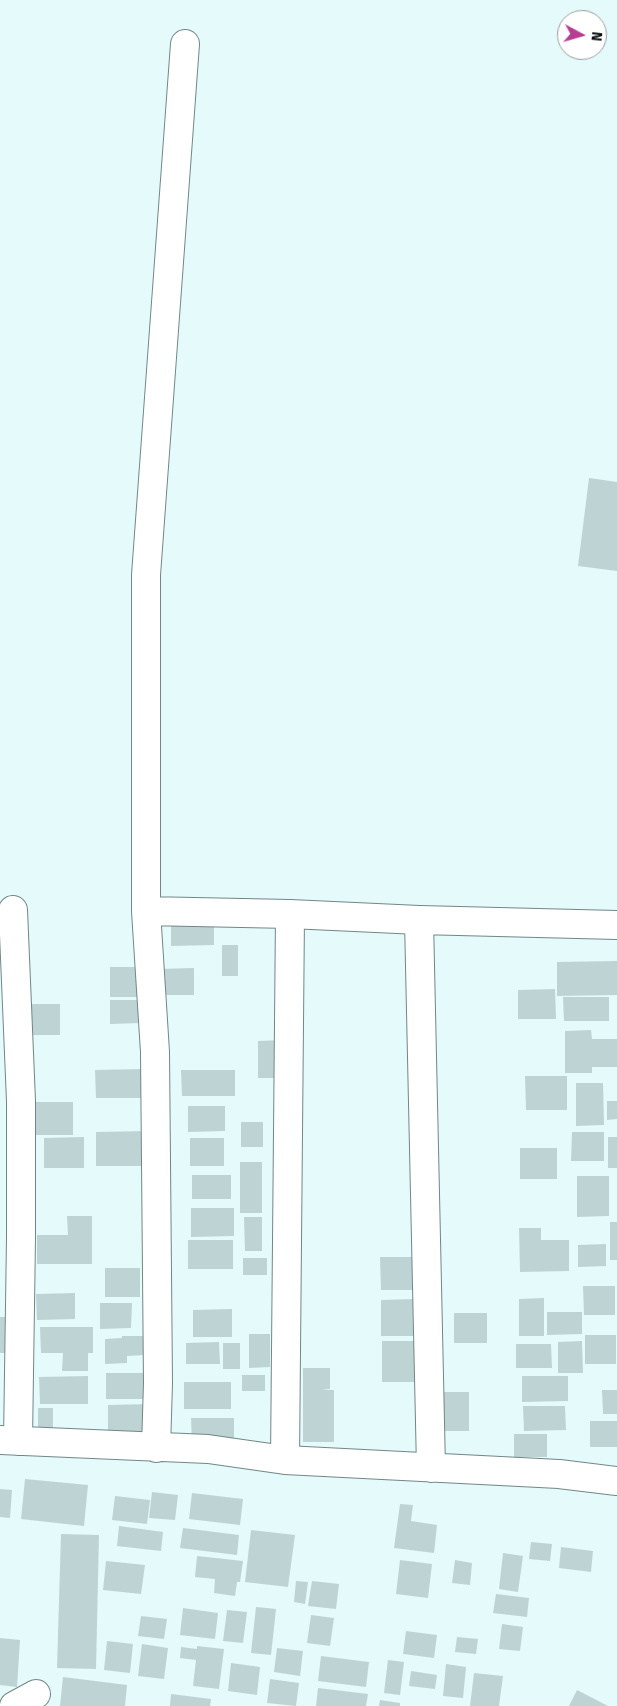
<!DOCTYPE html>
<style>
body{margin:0}
#map{position:relative;width:617px;height:1706px;overflow:hidden;background:#e4fafb;font-family:"Fira Sans",sans-serif}
canvas{display:block}
.north{position:absolute;left:557px;top:10px;width:50px;height:50px;box-sizing:border-box;background:#fff;border:1px solid #9b9e9e;border-radius:50%;rotate:96deg;font-size:14px;font-weight:700;line-height:20px;text-align:center;color:#060d0d}
.north::after{content:'';display:block;margin:auto;width:18px;height:22px;background:#b63d91;clip-path:polygon(50% 0,100% 100%,50% 72%,0 100%)}
</style>
<div id="map">
<canvas width="617" height="1706"></canvas>
<div class="north">N</div>
</div>
<script>
const context = document.querySelector('canvas').getContext('2d');
context.lineJoin = 'round';
function fill(path, color) { context.fillStyle = color; context.fill(path, 'evenodd'); }
const toPath = rows => new Path2D(rows.map(r => 'M' + r).join(''));
function strokePath(path, color, width, dash) { context.strokeStyle = color; context.lineWidth = width; context.lineCap = dash ? 'butt' : 'round'; context.setLineDash(dash || []); context.stroke(path); }
fill(toPath([
 [589,478,617,482,617,571,578,566],
 [171,918,214,918,214,945,171,946],
 [222,945,238,945,238,976,222,976],
 [617,961,617,995,557,996,557,962],
 [110,967,138,967,138,997,110,997],
 [194,968,194,995,159,995,159,969],
 [555,989,556,1019,518,1019,518,990],
 [563,997,609,997,609,1021,564,1021],
 [110,1000,140,1000,140,1023,110,1024],
 [30,1004,60,1004,60,1035,30,1035],
 [591,1030,592,1039,617,1039,617,1067,592,1067,592,1073,565,1073,565,1031],
 [285,1040,285,1078,258,1078,258,1041],
 [143,1069,143,1098,96,1098,95,1070],
 [181,1070,235,1070,235,1096,182,1096],
 [525,1076,567,1076,567,1110,526,1110],
 [576,1083,603,1083,604,1125,576,1126],
 [607,1101,617,1101,617,1119,607,1120],
 [34,1102,73,1102,73,1135,35,1135],
 [188,1106,225,1106,225,1131,188,1132],
 [241,1122,263,1122,263,1147,241,1147],
 [150,1131,150,1166,96,1166,96,1132],
 [572,1132,604,1132,604,1161,571,1161],
 [84,1137,84,1168,44,1168,44,1138],
 [608,1137,617,1137,617,1168,608,1168],
 [190,1138,224,1138,224,1166,190,1166],
 [520,1148,557,1148,557,1179,520,1179],
 [240,1162,262,1162,262,1213,240,1213],
 [192,1175,231,1175,231,1199,192,1199],
 [577,1176,609,1176,609,1216,577,1217],
 [191,1208,234,1208,234,1236,191,1237],
 [67,1216,92,1216,92,1264,37,1264,37,1235,68,1235],
 [244,1217,262,1217,262,1251,245,1251],
 [610,1222,617,1222,617,1260,610,1260],
 [519,1228,541,1228,541,1240,569,1240,569,1271,520,1272],
 [188,1240,233,1240,233,1269,188,1269],
 [606,1244,606,1266,578,1267,578,1245],
 [380,1257,420,1257,420,1290,381,1290],
 [243,1258,267,1258,267,1275,243,1275],
 [105,1268,140,1268,140,1297,105,1297],
 [583,1286,615,1286,615,1315,584,1315],
 [75,1293,75,1319,37,1320,36,1294],
 [544,1298,544,1336,519,1336,519,1299],
 [415,1299,415,1336,381,1336,381,1300],
 [100,1303,132,1303,131,1328,100,1329],
 [232,1309,232,1337,193,1337,193,1310],
 [547,1312,582,1312,582,1334,547,1335],
 [454,1313,487,1313,487,1343,454,1343],
 [0,1317,9,1317,9,1353,0,1353],
 [40,1327,93,1327,93,1353,88,1353,88,1371,62,1371,63,1353,41,1353],
 [249,1334,270,1334,270,1367,249,1368],
 [585,1335,616,1335,616,1364,585,1364],
 [122,1336,146,1336,146,1355,127,1356,127,1363,105,1364,105,1339,122,1338],
 [382,1341,415,1341,416,1382,382,1382],
 [582,1341,583,1373,558,1373,558,1342],
 [219,1342,220,1364,186,1364,186,1343],
 [223,1343,240,1343,240,1369,223,1369],
 [516,1344,551,1344,552,1368,516,1368],
 [303,1368,330,1368,330,1389,322,1390,334,1390,334,1442,303,1442],
 [106,1373,143,1373,143,1399,106,1399],
 [242,1375,265,1375,265,1391,242,1391],
 [88,1376,88,1404,40,1404,39,1377],
 [522,1376,568,1376,568,1401,522,1402],
 [184,1382,231,1382,231,1409,184,1409],
 [602,1390,617,1390,617,1414,603,1414],
 [428,1392,469,1392,469,1431,428,1431],
 [153,1404,153,1434,108,1435,108,1405],
 [523,1406,565,1406,566,1430,524,1431],
 [38,1408,53,1408,53,1429,38,1429],
 [191,1418,234,1418,234,1442,192,1443],
 [590,1421,617,1421,617,1447,590,1447],
 [514,1434,547,1434,547,1457,514,1457],
 [25,1479,88,1485,84,1526,21,1519],
 [0,1489,12,1490,10,1518,0,1517],
 [152,1492,178,1495,175,1520,149,1518],
 [192,1493,243,1499,240,1525,189,1519],
 [115,1496,150,1500,147,1524,112,1520],
 [400,1504,413,1505,411,1521,437,1525,434,1553,394,1548],
 [119,1526,163,1532,161,1551,117,1546],
 [183,1528,239,1535,237,1555,180,1548],
 [251,1530,295,1535,288,1587,245,1582],
 [61,1534,99,1535,96,1669,57,1668],
 [531,1542,552,1544,550,1561,529,1559],
 [561,1547,593,1551,591,1572,559,1568],
 [503,1553,523,1556,518,1592,499,1589],
 [197,1556,243,1561,240,1582,237,1582,235,1596,214,1593,215,1579,195,1577],
 [400,1560,432,1564,428,1598,396,1594],
 [455,1560,472,1563,470,1585,452,1583],
 [106,1561,145,1565,141,1594,103,1590],
 [296,1581,308,1582,305,1604,294,1602],
 [312,1581,339,1584,336,1609,308,1606],
 [496,1594,529,1598,527,1617,493,1613],
 [256,1607,276,1609,271,1655,251,1653],
 [183,1608,218,1613,215,1639,180,1635],
 [227,1610,247,1612,243,1643,223,1641],
 [311,1615,334,1618,330,1646,307,1643],
 [141,1616,167,1619,164,1639,138,1636],
 [502,1624,523,1627,520,1651,499,1649],
 [406,1631,437,1635,434,1658,403,1654],
 [457,1637,478,1639,476,1654,455,1652],
 [0,1638,20,1640,17,1687,0,1685],
 [107,1641,133,1644,130,1673,104,1670],
 [142,1644,168,1648,164,1679,138,1676],
 [197,1646,224,1649,219,1689,193,1686,196,1660,180,1658,181,1647,197,1649],
 [277,1648,303,1651,300,1676,274,1672],
 [321,1656,369,1662,366,1687,318,1681],
 [388,1660,404,1662,400,1695,384,1693],
 [231,1663,260,1667,257,1695,228,1691],
 [446,1664,466,1667,463,1698,443,1696],
 [411,1671,437,1675,435,1689,409,1686],
 [474,1673,503,1676,499,1706,470,1706],
 [63,1677,127,1685,125,1706,60,1706],
 [270,1679,299,1683,296,1706,267,1703],
 [318,1688,368,1694,366,1706,316,1706],
 [577,1690,608,1706,569,1706],
 [171,1694,211,1699,210,1706,170,1706],
 [380,1700,400,1703,400,1706,379,1706]
]), '#bed4d4');
const minor = toPath([
 [13,910,21,1101,21,1238,18,1441],
 [146,911,290,914,419,920,617,925],
 [419,920,431,1468],
 [0,1440,208,1449,285,1460,559,1474,617,1481],
 [156,1448,158,1383,155,1052,146,911,146,575,185,44],
 [285,1460,290,914],
 [14,1706,36,1694]
]);
strokePath(minor, '#738687', 30);
strokePath(minor, '#fff', 28);
</script>
